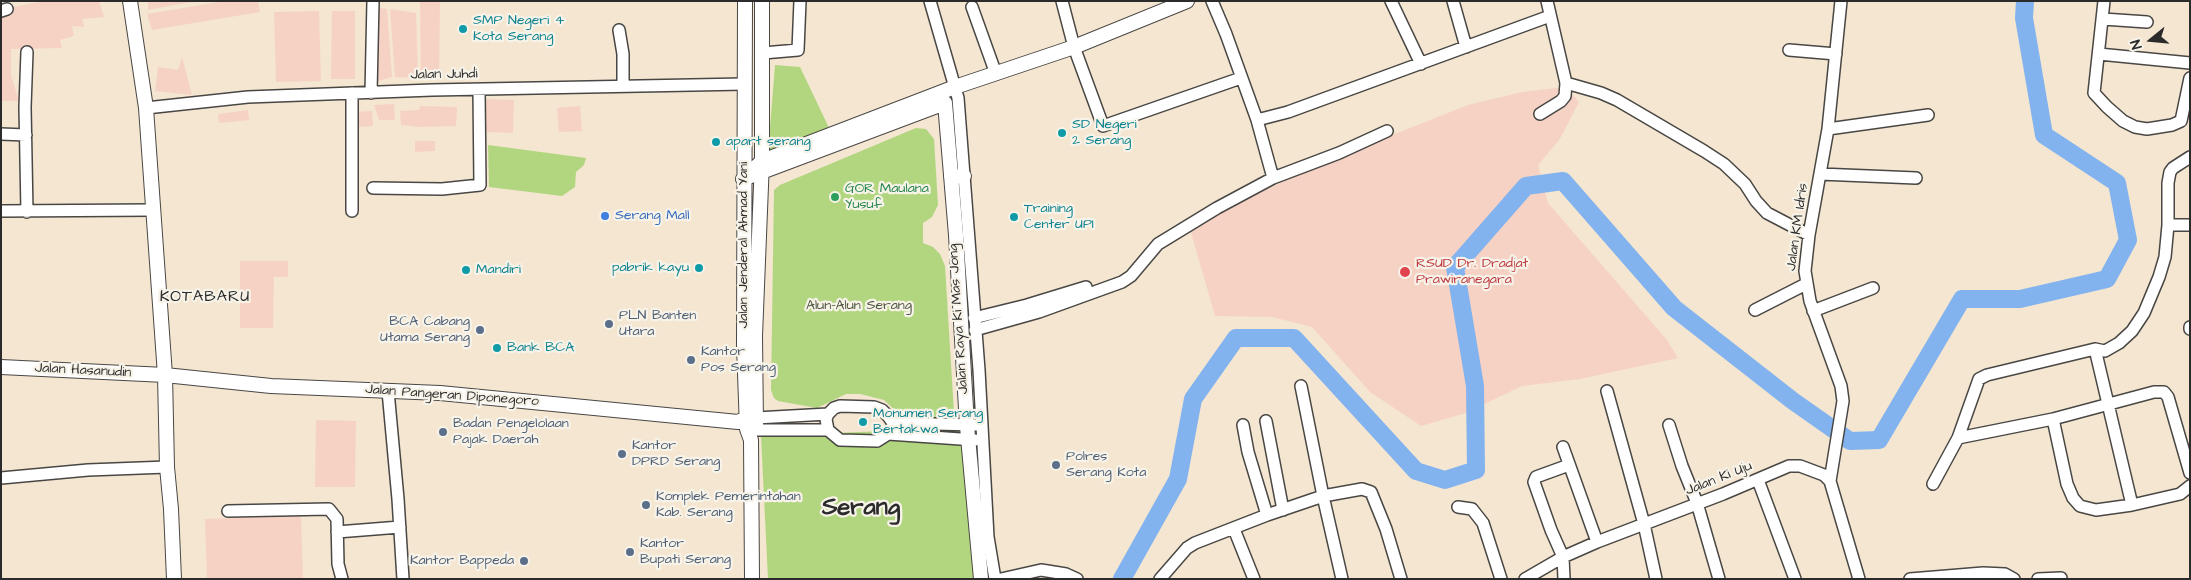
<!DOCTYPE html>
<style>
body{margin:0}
#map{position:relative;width:2191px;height:580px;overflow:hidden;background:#f4e6d1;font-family:"Architects Daughter",sans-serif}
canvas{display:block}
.frame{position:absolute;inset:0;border:2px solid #2b2b2b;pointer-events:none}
.north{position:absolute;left:2126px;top:15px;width:50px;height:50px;-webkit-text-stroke:4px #f7f3e8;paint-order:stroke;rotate:253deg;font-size:14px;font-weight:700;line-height:20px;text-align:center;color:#2b2b2b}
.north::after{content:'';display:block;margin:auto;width:18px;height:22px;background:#2b2b2b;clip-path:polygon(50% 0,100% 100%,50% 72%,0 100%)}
</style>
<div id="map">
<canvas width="2191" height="580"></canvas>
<div class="frame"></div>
<div class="north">N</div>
</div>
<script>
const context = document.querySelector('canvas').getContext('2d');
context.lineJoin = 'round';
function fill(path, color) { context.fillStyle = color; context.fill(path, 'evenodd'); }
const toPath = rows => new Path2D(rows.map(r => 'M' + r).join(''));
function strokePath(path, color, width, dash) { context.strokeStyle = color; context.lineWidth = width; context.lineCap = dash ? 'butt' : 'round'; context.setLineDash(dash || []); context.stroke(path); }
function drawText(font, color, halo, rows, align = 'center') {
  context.font = font + ' "Architects Daughter",sans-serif'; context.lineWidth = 4.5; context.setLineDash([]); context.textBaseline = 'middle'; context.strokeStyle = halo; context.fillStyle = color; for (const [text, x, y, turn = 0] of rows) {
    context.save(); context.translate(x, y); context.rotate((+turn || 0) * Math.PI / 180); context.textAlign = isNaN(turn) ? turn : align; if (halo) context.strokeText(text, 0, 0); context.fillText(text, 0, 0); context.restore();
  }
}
fill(toPath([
 [43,1,99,1,104,17,82,19,84,27,72,26,74,36,60,40,62,48,11,49,11,75,19,101,1,101,1,18,12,15,9,8],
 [148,1,197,1,148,10],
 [225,1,258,1,260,12,152,30,147,14],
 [420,1,440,1,439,80,421,80],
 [379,8,387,9,392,77,378,81],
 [390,9,416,13,418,78,395,77],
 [319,11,321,81,276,82,274,12],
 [332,11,355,11,355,79,331,79],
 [182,57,192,95,155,91,158,67,178,70],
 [1566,87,1579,102,1560,139,1538,165,1548,203,1667,340,1678,358,1580,379,1522,386,1466,413,1421,426,1370,392,1312,327,1272,317,1215,316,1190,229,1249,197,1362,147,1468,105,1522,92],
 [484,99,514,100,513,133,483,132],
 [394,104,395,120,379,120,374,105],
 [420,106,457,107,456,126,419,127,401,125,400,111,419,110],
 [580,106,582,131,559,132,557,108],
 [248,110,249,120,219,123,218,114],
 [372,111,373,126,356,127,356,112],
 [415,141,435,141,435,151,415,152],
 [240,261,288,261,288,277,274,277,273,328,240,328],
 [316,420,356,421,355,487,315,487],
 [301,516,303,579,207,579,205,519]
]), '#f6d2c5');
fill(toPath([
 [775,65,800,67,831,132,768,152],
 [916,128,926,129,934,139,938,205,932,217,923,223,923,243,933,247,940,254,945,266,954,413,953,418,949,421,904,419,884,400,860,394,846,394,817,408,778,401,774,398,771,390,774,190,780,185],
 [488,145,586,158,584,165,576,172,575,187,562,196,489,187],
 [983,427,989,579,768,579,761,436]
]), '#b2d67f');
strokePath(toPath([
 [1122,579,1178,479,1193,399,1236,338,1294,338,1416,471,1445,480,1476,470,1475,386,1455,267,1526,186,1563,181,1674,308,1793,401,1850,441,1879,440,1962,299,2020,299,2107,279,2128,240,2117,183,2044,135,2024,18,2025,1]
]), '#83b3ee', 18);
const minor = toPath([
 [930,1,958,98,979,370,988,537,995,579],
 [1062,1,1074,47,1103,126,1241,78],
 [1391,1,1421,64],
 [1453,1,1466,47],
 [2104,1,2094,93,2107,107,2123,121,2135,127,2147,129,2172,125,2181,121,2190,78],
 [972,7,996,74],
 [1,11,7,9],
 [2103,19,2147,22],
 [619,30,623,54,623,86],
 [1789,50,1836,54],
 [763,53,798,50,800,1],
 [2099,54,2190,63],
 [1566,83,1601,93,1617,100,1704,151,1724,164,1745,184,1756,201,1767,213,1809,235],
 [371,93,373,1],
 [146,108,248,97,432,90,744,84],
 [1540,114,1561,101,1565,96,1566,83,1547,1],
 [1257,120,1288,112,1550,16],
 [1828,129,1928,115],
 [1,134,26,135],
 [1820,174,1916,178],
 [1273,178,1339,153,1387,131],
 [373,188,442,189,480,185,479,90],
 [1,211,152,210],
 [352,211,352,93],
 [27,212,25,107,27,52],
 [2168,225,2190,225],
 [1755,310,1806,284],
 [1813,311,1873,288],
 [974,318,1027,305,1086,287],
 [2190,327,2190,329],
 [975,330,1039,312,1122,282,1131,276,1158,244,1217,208,1273,178,1257,120,1226,34,1212,1],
 [1301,386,1323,496,1342,579],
 [388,391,398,499,403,579],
 [1607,391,1644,524,1656,579],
 [756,418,828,414,834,408,840,406,874,407,882,410,888,416,893,423,892,429,888,434,877,441,840,440,828,430,826,419,828,414],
 [2053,419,2067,484,2073,498,2080,506,2096,510,2132,505,2180,494,2190,486],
 [1266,421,1283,510],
 [893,423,976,425],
 [1243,425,1248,452,1267,515],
 [1669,425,1682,466,1697,503,1719,579],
 [756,430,828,430],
 [888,434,975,440],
 [1958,438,2053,419,2154,392,2164,392,2168,397,2190,473],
 [1563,447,1597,542],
 [1,478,88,470,167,467],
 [1758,480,1795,579],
 [1830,481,1843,401,1841,386,1810,301,1805,271,1809,235,1828,129,1841,1],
 [1933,484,1958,438,1979,379,1987,375,2095,349],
 [2132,505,2095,349,2105,351,2119,343,2132,331,2144,313,2159,277,2165,257,2168,225,2168,183,2170,172,2173,168,2190,157],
 [1458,507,1472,509,1483,523,1501,579],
 [228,511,329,509,337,519,338,564,342,579],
 [1234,529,1254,579],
 [337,532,400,527],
 [1001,579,1041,570,1066,574,1077,579],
 [1160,579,1187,548,1195,543,1267,515,1323,496,1362,489,1371,492,1386,529,1401,579],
 [1525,579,1563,557,1597,542,1723,494,1789,466,1800,466,1824,475,1830,481,1859,579],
 [1564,579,1563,557,1551,530,1534,482,1536,477,1569,465],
 [1910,579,1983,573,2005,574,2014,579],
 [2038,579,2061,578]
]);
const major = toPath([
 [130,1,146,108,165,375,167,467,171,509,174,579],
 [745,1,744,345,747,429,751,440,752,579],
 [746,177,762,161,955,87,1074,47,1187,1],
 [951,177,964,176],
 [743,179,945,103,956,235,967,426,981,579],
 [1,367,165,375,271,386,440,393,738,422,747,418,756,418],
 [756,426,755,336,762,161,762,1]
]);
strokePath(minor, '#494744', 14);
strokePath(major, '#494744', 16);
strokePath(minor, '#fff', 11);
strokePath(major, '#fff', 14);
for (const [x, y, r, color] of [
 [463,29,5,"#0f9aa8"],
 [1062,133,5,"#0f9aa8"],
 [716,142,5,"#0f9aa8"],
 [835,197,5,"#2e9e5b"],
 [605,216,5,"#3f7fe0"],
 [1014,217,5,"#0f9aa8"],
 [699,268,5,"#0f9aa8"],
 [466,270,5,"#0f9aa8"],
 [1405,272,6,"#e0444e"],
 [609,324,5,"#5c6f8a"],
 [480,330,5,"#5c6f8a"],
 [497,348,5,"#0f9aa8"],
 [691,360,5,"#5c6f8a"],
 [863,422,5,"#0f9aa8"],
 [443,432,5,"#5c6f8a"],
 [622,454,5,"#5c6f8a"],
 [1056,465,5,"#5c6f8a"],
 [646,505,5,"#5c6f8a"],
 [630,552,5,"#5c6f8a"],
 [524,561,5,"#5c6f8a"]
]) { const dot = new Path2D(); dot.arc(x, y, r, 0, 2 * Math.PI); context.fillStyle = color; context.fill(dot); strokePath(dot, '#f7f3e8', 2); }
drawText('14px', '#0d838f', '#f7f3e8', [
 ["SMP Negeri 4",473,21],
 ["Kota Serang",473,37],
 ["SD Negeri",1072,125],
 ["2 Serang",1072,141],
 ["apart serang",726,142],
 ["Training",1024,209],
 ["Center UPI",1024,225],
 ["pabrik kayu",689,268,"right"],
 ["Mandiri",476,270],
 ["Bank BCA",507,348],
 ["Monumen Serang",873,414],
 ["Bertakwa",873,430]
], 'left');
drawText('14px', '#2b2b2b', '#f7f3e8', [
 ["Jalan Juhdi",444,75,-1],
 ["Jalan KM Idris",1798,227,-82],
 ["Jalan Jenderal Ahmad Yani",744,245,-90],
 ["Jalan Raya Ki Mas Jong",959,319,-94],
 ["Jalan Hasanudin",83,371,3],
 ["Jalan Pangeran Diponegoro",452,396,4],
 ["Jalan Ki Uju",1719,479,-22]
]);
drawText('14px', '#27864d', '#f7f3e8', [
 ["GOR Maulana",845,189],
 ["Yusuf",845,205]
], 'left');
drawText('14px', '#366cbe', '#f7f3e8', [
 ["Serang Mall",615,216]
], 'left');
drawText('14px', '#be3a42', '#f7f3e8', [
 ["RSUD Dr. Dradjat",1416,264],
 ["Prawiranegara",1416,280]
], 'left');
drawText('14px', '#4d5640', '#f7f3e8', [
 ["Alun-Alun Serang",859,306]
]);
drawText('14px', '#4e5e75', '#f7f3e8', [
 ["PLN Banten",619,316],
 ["Utara",619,332],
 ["BCA Cabang",470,322,"right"],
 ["Utama Serang",470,338,"right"],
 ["Kantor",701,352],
 ["Pos Serang",701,368],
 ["Badan Pengelolaan",453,424],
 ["Pajak Daerah",453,440],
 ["Kantor",632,446],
 ["DPRD Serang",632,462],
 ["Polres",1066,457],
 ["Serang Kota",1066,473],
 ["Komplek Pemerintahan",656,497],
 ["Kab. Serang",656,513],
 ["Kantor",640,544],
 ["Bupati Serang",640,560],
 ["Kantor Bappeda",514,561,"right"]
], 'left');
context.letterSpacing = '1px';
drawText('16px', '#2b2b2b', '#f7f3e8', [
 ["KOTABARU",205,298]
]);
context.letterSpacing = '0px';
drawText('bold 24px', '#2b2b2b', '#f7f3e8', [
 ["Serang",861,509]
]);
</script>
